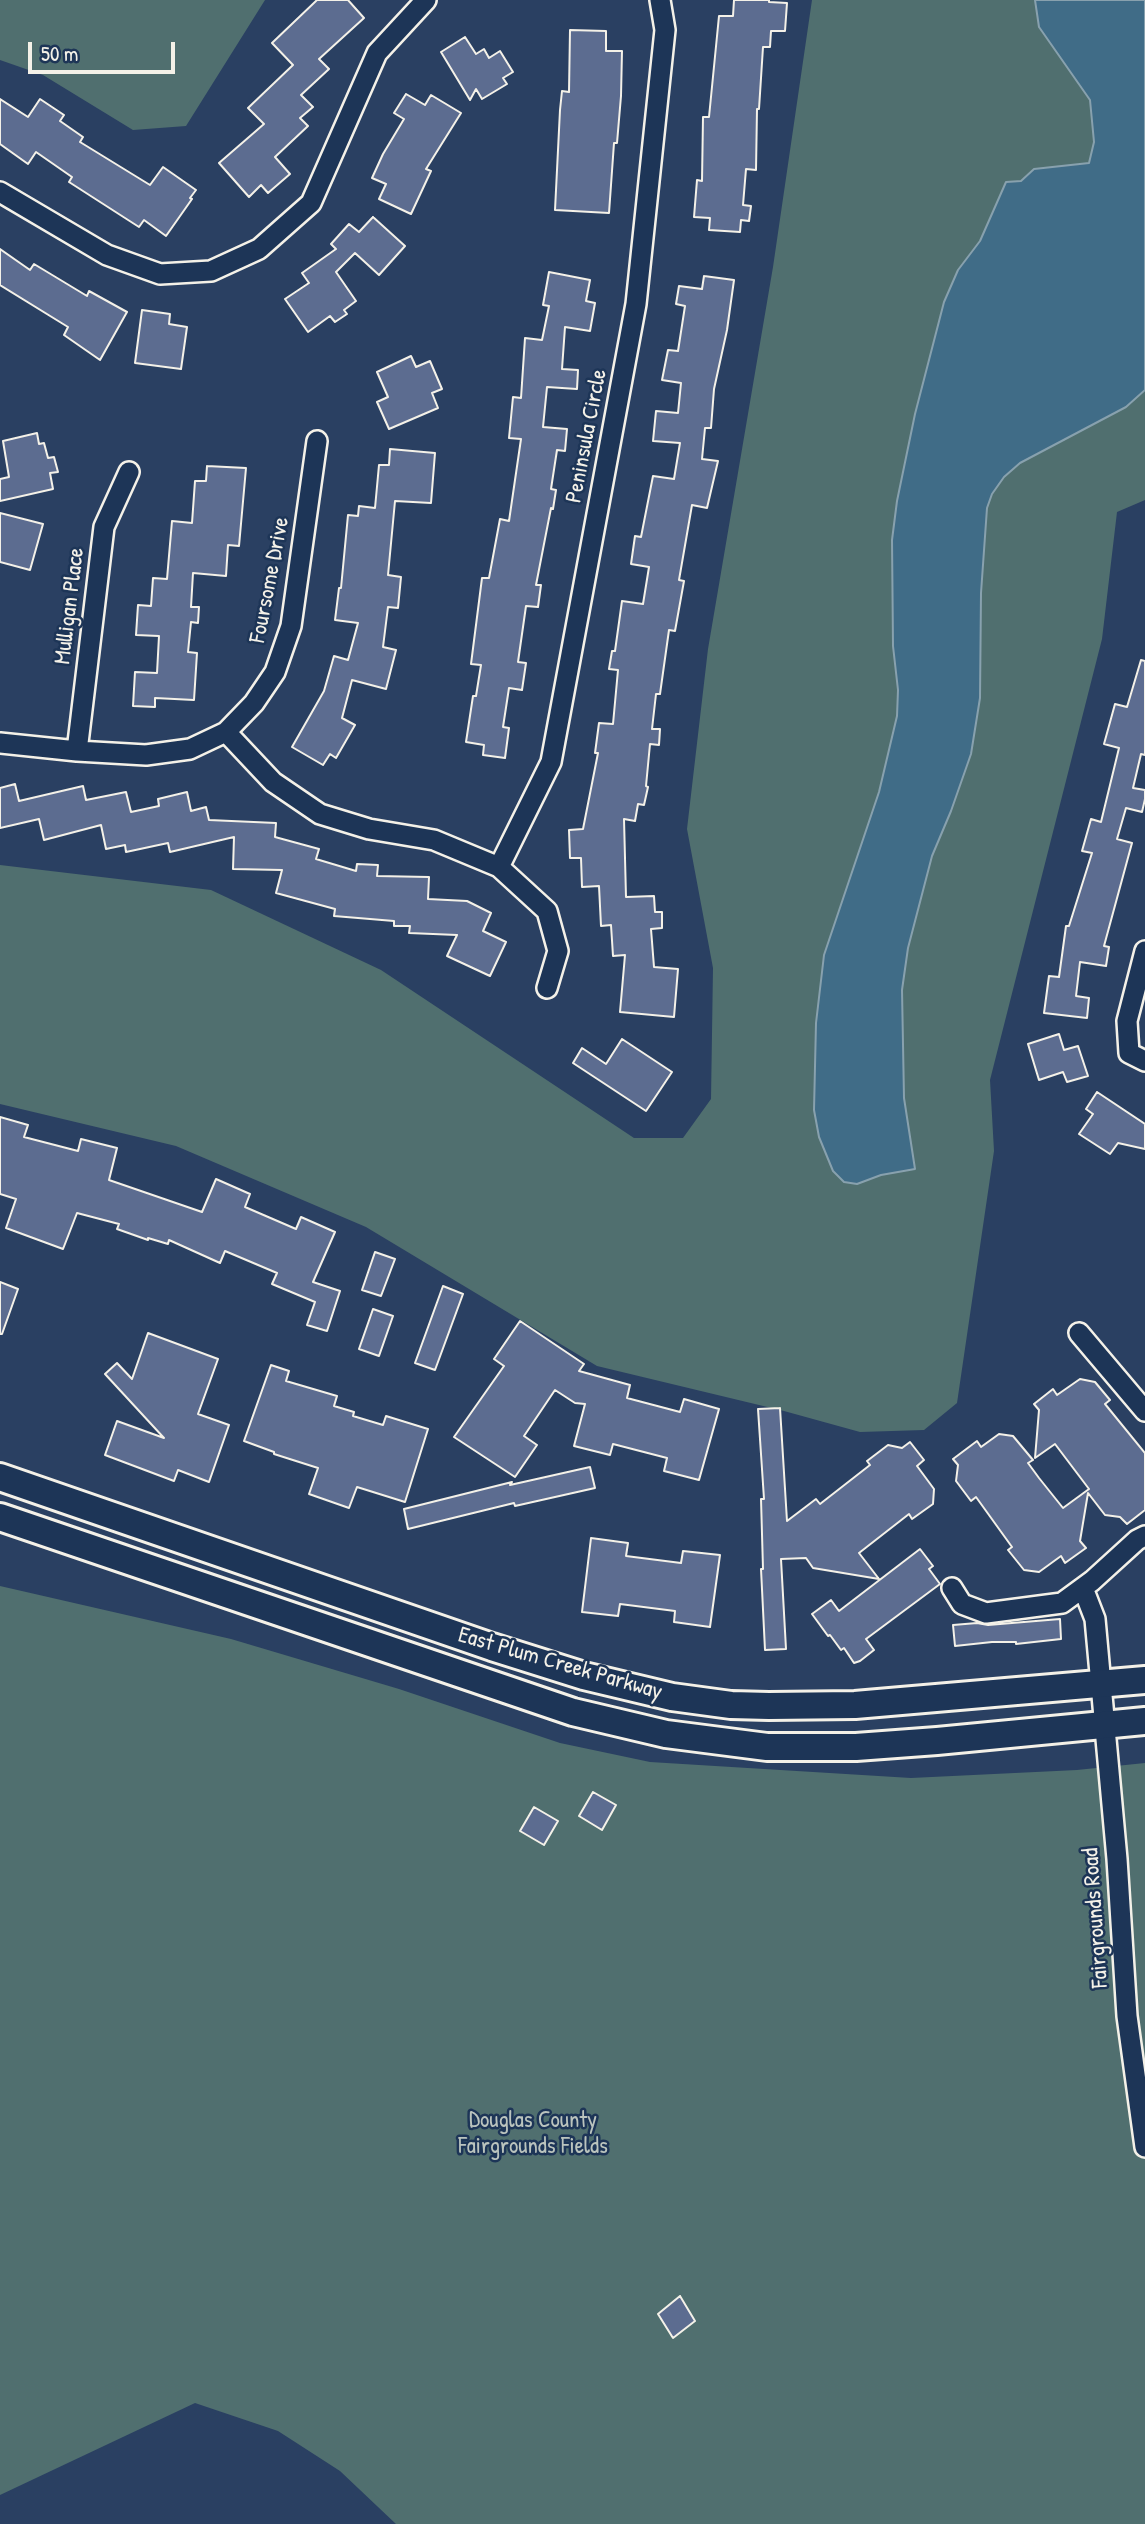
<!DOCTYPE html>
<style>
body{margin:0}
#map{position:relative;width:1145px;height:2524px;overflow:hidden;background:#2a4062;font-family:"Patrick Hand",sans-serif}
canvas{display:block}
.scale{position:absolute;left:28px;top:42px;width:147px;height:32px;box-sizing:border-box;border:4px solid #f4f1e8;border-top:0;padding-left:9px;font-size:21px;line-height:24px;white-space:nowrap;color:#f4f1e8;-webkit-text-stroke:5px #1d3557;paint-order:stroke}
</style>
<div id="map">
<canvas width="1145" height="2524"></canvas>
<div class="scale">50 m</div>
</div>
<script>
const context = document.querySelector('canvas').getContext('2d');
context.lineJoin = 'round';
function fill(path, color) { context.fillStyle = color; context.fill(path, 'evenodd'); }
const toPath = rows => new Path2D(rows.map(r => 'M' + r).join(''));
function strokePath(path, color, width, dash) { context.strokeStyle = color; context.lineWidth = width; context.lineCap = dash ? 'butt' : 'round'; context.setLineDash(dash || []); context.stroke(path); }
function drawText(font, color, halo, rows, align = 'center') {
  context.font = font + ' "Patrick Hand",sans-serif'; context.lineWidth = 5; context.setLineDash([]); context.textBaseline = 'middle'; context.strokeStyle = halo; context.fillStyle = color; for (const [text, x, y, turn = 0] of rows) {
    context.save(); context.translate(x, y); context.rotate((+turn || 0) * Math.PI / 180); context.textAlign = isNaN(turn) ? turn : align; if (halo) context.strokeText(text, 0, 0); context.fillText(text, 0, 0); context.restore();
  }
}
fill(toPath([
 [0,0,265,0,186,126,133,130,43,75,0,60],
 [812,0,1145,0,1145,500,1117,512,1102,639,990,1080,994,1151,957,1403,924,1430,860,1432,784,1411,597,1366,366,1227,176,1146,0,1104,0,865,211,890,381,970,634,1138,683,1138,711,1099,713,968,687,829,708,649,773,267],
 [0,1586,231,1639,399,1689,560,1743,650,1762,911,1778,1077,1770,1145,1763,1145,2524,396,2524,340,2471,278,2431,195,2403,0,2495]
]), '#506f6f');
const water = toPath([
 [1035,0,1145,0,1145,390,1126,407,1020,463,1004,477,992,494,987,508,981,593,980,698,971,754,951,811,932,856,908,948,902,990,904,1098,915,1169,881,1175,857,1184,844,1182,833,1171,819,1137,814,1110,816,1023,824,955,879,792,897,716,898,690,893,646,892,540,897,501,915,414,944,302,958,270,980,241,1006,182,1021,181,1034,169,1089,163,1094,142,1090,100,1039,27,1035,0]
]);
fill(water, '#406c87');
strokePath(water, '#88a1ae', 2);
const building = toPath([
 [317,0,348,0,364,18,319,59,329,69,301,95,313,107,300,118,308,126,275,157,290,174,268,193,261,185,249,197,219,163,264,124,248,108,293,65,272,43,317,0],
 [734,0,769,0,769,2,787,3,785,31,771,31,770,47,763,47,759,109,757,109,756,170,746,169,743,205,751,206,749,221,741,220,740,232,709,230,710,218,694,217,697,180,702,181,703,117,709,117,719,16,733,16,734,0],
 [570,30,606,31,606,51,622,51,621,96,617,143,614,143,609,213,555,210,560,110,562,91,569,92,570,30],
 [465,37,476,54,484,49,489,58,500,51,513,72,503,78,507,84,482,99,476,89,470,100,441,52,465,37],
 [406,94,425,105,431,95,461,113,426,169,431,171,411,214,379,199,386,184,372,178,383,154,404,119,394,113,406,94],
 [0,99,28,117,40,99,64,115,60,121,83,137,80,142,150,185,163,167,196,190,190,198,192,199,166,236,144,220,139,227,69,182,72,177,36,152,28,164,0,144,0,99],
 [373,217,405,246,379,275,355,253,336,272,356,301,344,310,347,314,335,322,330,316,308,332,285,299,309,283,302,273,336,249,331,244,349,224,359,232,373,217],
 [0,249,30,270,34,264,87,296,89,291,127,312,100,360,64,335,68,327,0,285,0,249],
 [549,272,590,280,586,301,595,303,590,331,565,327,562,369,578,370,577,389,547,387,543,427,567,429,565,451,557,450,551,489,556,490,553,509,551,508,536,585,541,585,538,607,526,606,518,662,526,663,522,690,509,688,503,727,509,728,505,758,483,755,484,745,466,742,473,696,476,696,481,665,471,664,482,578,489,578,500,519,509,521,521,439,509,438,513,397,521,398,525,338,542,340,549,306,543,305,549,272],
 [704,276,734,280,727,330,714,389,711,428,705,428,702,459,718,461,707,508,692,505,679,580,684,581,675,631,669,630,660,694,656,694,652,729,660,729,659,745,650,744,646,786,648,787,644,805,638,804,635,821,624,819,626,897,654,896,655,912,662,912,662,928,651,929,654,967,678,969,674,1017,620,1012,625,955,613,956,611,925,601,926,599,886,582,887,581,858,570,858,569,830,583,829,598,753,595,753,599,723,613,724,618,670,609,669,612,651,615,651,622,601,643,604,649,567,631,564,635,536,641,537,653,476,674,479,680,443,653,441,656,411,678,413,681,383,662,380,668,350,678,351,685,306,676,304,679,286,702,289,704,276],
 [142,310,170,314,169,324,187,327,181,369,135,363,142,310],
 [411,356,416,367,430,361,442,389,432,393,438,408,389,429,377,402,388,397,377,372,411,356],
 [37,433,39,444,44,443,48,458,54,457,58,472,50,473,53,489,0,501,0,479,9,477,3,441,37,433],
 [390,449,435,453,431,503,395,501,388,575,401,577,398,608,388,607,383,647,396,650,386,689,352,680,342,718,355,725,336,758,330,754,323,765,292,747,324,691,334,656,348,660,358,623,335,620,339,588,341,588,348,515,358,516,359,506,375,508,379,465,389,465,390,449],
 [207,466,246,468,239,546,228,545,226,576,193,573,191,607,199,607,198,623,191,622,188,652,197,653,194,700,155,698,155,707,133,706,135,672,157,673,159,636,136,635,138,605,151,606,153,578,167,579,172,521,192,523,195,481,206,481,207,466],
 [0,513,43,524,30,570,0,562,0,513],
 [1141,660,1145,661,1145,755,1141,754,1133,788,1145,790,1145,799,1142,812,1126,808,1117,839,1132,843,1104,946,1109,947,1106,966,1080,962,1076,996,1089,998,1087,1018,1044,1013,1049,976,1059,977,1066,926,1069,926,1092,853,1082,851,1091,819,1101,822,1119,748,1104,744,1115,704,1127,707,1141,660],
 [15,784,19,801,83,786,86,800,126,792,131,812,159,806,158,799,187,792,191,811,206,807,209,820,276,823,275,837,319,849,316,859,356,871,357,864,378,865,377,876,429,877,428,899,467,901,491,913,483,931,506,942,490,976,447,956,457,935,409,933,410,926,394,926,394,921,334,916,335,909,276,893,282,870,233,869,234,837,170,852,168,843,126,852,125,845,106,849,101,825,44,840,39,819,0,828,0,788,15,784],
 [1059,1034,1064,1050,1078,1046,1088,1076,1067,1082,1063,1072,1039,1080,1028,1044,1059,1034],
 [622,1039,672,1072,646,1111,573,1063,582,1048,606,1064,622,1039],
 [1097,1092,1145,1124,1145,1149,1118,1143,1110,1154,1079,1134,1093,1114,1086,1109,1097,1092],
 [0,1117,28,1125,24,1137,78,1151,81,1139,117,1148,109,1180,202,1212,216,1179,250,1194,245,1207,296,1229,301,1217,335,1232,313,1282,340,1291,327,1331,307,1325,315,1302,272,1284,277,1273,225,1251,220,1263,169,1240,168,1244,148,1238,148,1240,117,1229,119,1224,77,1213,63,1249,6,1228,16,1199,0,1194,0,1117],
 [375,1252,395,1259,381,1296,362,1290,375,1252],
 [0,1282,18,1289,2,1334,0,1334,0,1282],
 [443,1286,463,1294,435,1370,415,1363,443,1286],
 [373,1309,393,1316,379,1356,359,1349,373,1309],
 [520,1321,584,1364,579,1371,630,1385,627,1398,680,1412,684,1399,719,1409,699,1480,664,1471,667,1458,613,1444,610,1455,574,1446,585,1404,575,1403,555,1390,524,1436,537,1445,515,1477,454,1437,504,1366,494,1359,520,1321],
 [148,1333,218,1359,198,1414,229,1425,209,1482,178,1470,174,1481,105,1455,117,1421,164,1438,105,1374,117,1363,132,1379,148,1333],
 [271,1365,289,1371,286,1381,337,1396,334,1406,354,1412,353,1416,383,1425,386,1416,428,1429,405,1502,357,1487,349,1508,309,1494,318,1468,274,1454,274,1452,244,1441,271,1365],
 [1080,1379,1095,1382,1110,1400,1105,1404,1145,1453,1145,1510,1127,1524,1120,1517,1105,1515,1088,1493,1080,1541,1086,1548,1065,1563,1061,1556,1039,1572,1024,1570,1008,1550,1012,1547,976,1497,971,1501,956,1481,958,1465,953,1459,977,1441,981,1447,999,1434,1013,1436,1033,1460,1028,1463,1039,1478,1063,1508,1089,1489,1055,1444,1035,1458,1039,1410,1034,1404,1053,1389,1057,1395,1080,1379],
 [780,1408,787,1521,816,1499,820,1504,870,1465,867,1461,888,1445,902,1448,910,1442,924,1460,917,1466,934,1489,933,1504,912,1519,909,1514,859,1553,879,1579,813,1568,806,1558,781,1559,786,1649,765,1650,761,1569,763,1569,761,1499,764,1499,758,1409,780,1408],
 [590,1467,595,1488,515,1506,514,1503,408,1529,404,1509,512,1482,510,1485,590,1467],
 [591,1538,628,1543,626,1556,681,1563,683,1551,720,1555,710,1627,674,1622,675,1611,620,1604,618,1616,582,1612,591,1538],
 [920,1549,933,1566,929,1569,940,1584,866,1639,874,1650,860,1661,854,1663,844,1648,841,1650,830,1635,828,1636,812,1614,831,1600,839,1611,920,1549],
 [1060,1619,1061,1639,1016,1644,1016,1642,992,1642,955,1646,953,1625,977,1623,988,1625,1060,1619],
 [593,1792,616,1805,602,1830,579,1816,593,1792],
 [534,1807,558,1821,544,1845,520,1831,534,1807],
 [680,2296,695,2321,673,2338,658,2314,680,2296]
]);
fill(building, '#5c6c90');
strokePath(building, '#f4f1e8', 2);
const street = toPath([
 [0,192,107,255,160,274,211,271,259,249,311,203,377,53,426,0],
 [226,732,273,782,320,814,369,829,434,840,499,867,547,911,558,951,547,988],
 [0,743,77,751,146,755,190,749,226,732,254,703,275,672,291,626,317,441],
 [77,751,104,527,129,472],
 [499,867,551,762,636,304,665,30,660,0],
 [1145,951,1127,1021,1129,1053,1145,1061],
 [1079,1333,1145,1411],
 [952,1588,962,1604,986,1613,1062,1603,1092,1581,1137,1540,1145,1536],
 [1083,1588,1095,1619,1117,1859,1127,2016,1145,2147]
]);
const secondary = toPath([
 [0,1477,492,1647,584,1676,672,1697,731,1705,769,1706,855,1705,1145,1680],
 [0,1517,573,1712,666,1734,767,1747,856,1747,937,1741,1145,1721]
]);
strokePath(street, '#f4f1e8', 24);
strokePath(secondary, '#f4f1e8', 32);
strokePath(street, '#1d3557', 19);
strokePath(secondary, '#1d3557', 26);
drawText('23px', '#f4f1e8', '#1d3557', [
 ["Peninsula Circle",587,436,-79],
 ["Foursome Drive",270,580,-79],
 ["Mulligan Place",70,606,-83],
 ["East Plum Creek Parkway",560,1664,16],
 ["Fairgrounds Road",1096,1918,-94]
]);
drawText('23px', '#bbc4be', '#1d3557', [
 ["Douglas County",533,2121],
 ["Fairgrounds Fields",533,2147]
]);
</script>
